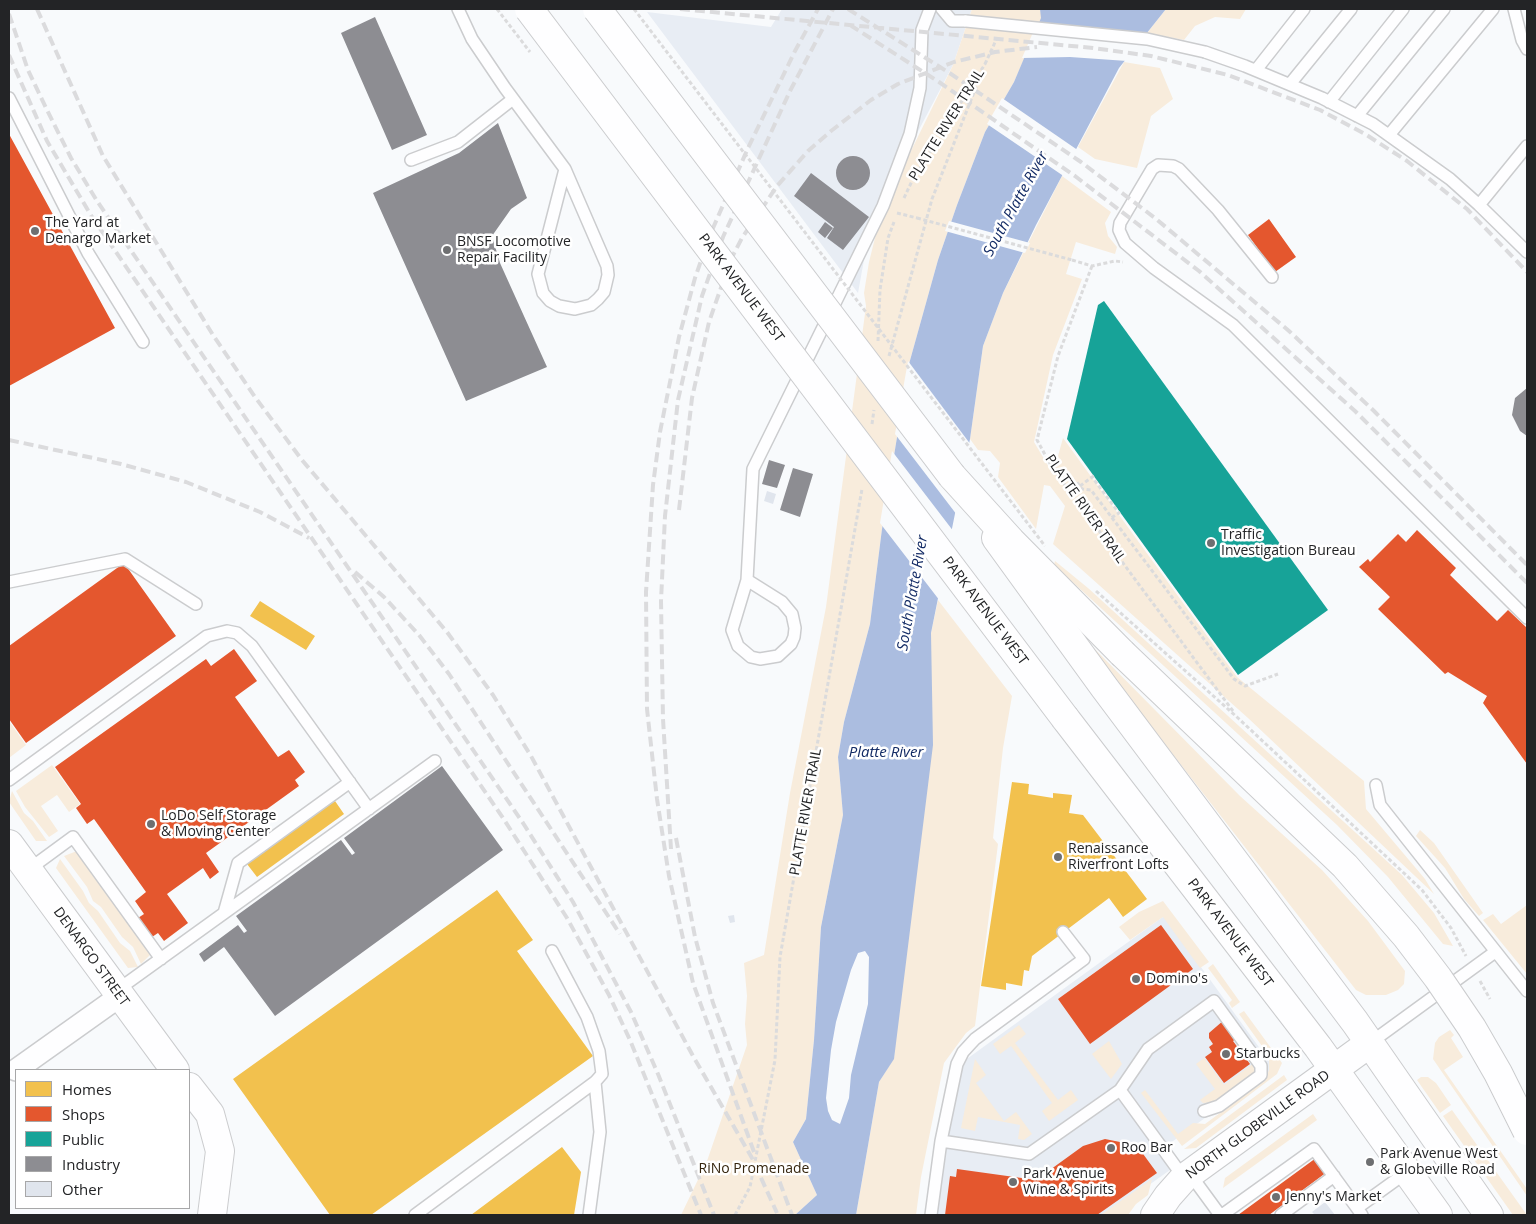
<!DOCTYPE html>
<style>
body{margin:0}
#map{position:relative;width:1536px;height:1224px;overflow:hidden;background:#f8fafc;font-family:"Open Sans",sans-serif}
canvas{display:block}
.frame{position:absolute;inset:0;border:10px solid #232426;pointer-events:none}
.legend{position:absolute;left:15px;top:1069px;width:175px;height:140px;box-sizing:border-box;background:#fff;border:1px solid #a7a7a8;margin:0;padding:6px 9px;list-style:none;font-size:15px;color:#232426}
.legend li{display:flex;align-items:center;gap:10px;height:25px}
.legend b{width:25px;border:1px solid #a7a7a8}
</style>
<div id="map">
<canvas width="1536" height="1224"></canvas>
<div class="frame"></div>
<ul class="legend">
<li><b style="height:14px;background:#f2c14e"></b>Homes</li>
<li><b style="height:14px;background:#e4572e"></b>Shops</li>
<li><b style="height:14px;background:#17a398"></b>Public</li>
<li><b style="height:14px;background:#8d8d92"></b>Industry</li>
<li><b style="height:14px;background:#e0e5ed"></b>Other</li>
</ul>
</div>
<script>
const context = document.querySelector('canvas').getContext('2d');
context.lineJoin = 'round';
function fill(path, color) { context.fillStyle = color; context.fill(path, 'evenodd'); }
const toPath = rows => new Path2D(rows.map(r => 'M' + r).join(''));
function strokePath(path, color, width, dash) { context.strokeStyle = color; context.lineWidth = width; context.lineCap = dash ? 'butt' : 'round'; context.setLineDash(dash || []); context.stroke(path); }
function drawText(font, color, halo, rows, align = 'center') {
  context.font = font + ' "Open Sans",sans-serif'; context.lineWidth = 5; context.setLineDash([]); context.textBaseline = 'middle'; context.strokeStyle = halo; context.fillStyle = color; for (const [text, x, y, turn = 0] of rows) {
    context.save(); context.translate(x, y); context.rotate((+turn || 0) * Math.PI / 180); context.textAlign = isNaN(turn) ? turn : align; if (halo) context.strokeText(text, 0, 0); context.fillText(text, 0, 0); context.restore();
  }
}
fill(toPath([
 [782,9,972,9,953,65,882,200,869,232,858,293,647,12,771,27],
 [1164,916,1274,1068,1158,1152,1170,1170,1107,1215,932,1215,964,1061]
]), '#e8edf4');
fill(toPath([
 [972,9,1040,9,1042,18,1014,82,985,132,957,205,938,260,909,364,882,529,870,624,844,722,838,757,843,815,821,927,814,1040,806,1119,793,1142,817,1195,795,1215,681,1215,707,1161,747,1045,745,1024,747,996,744,963,764,955,790,793,826,607,866,306,864,293,869,262,878,226,888,198,953,65],
 [1166,9,1246,9,1240,19,1215,17,1195,26,1184,40,1147,33],
 [1124,62,1160,68,1173,99,1151,116,1137,168,1095,159,1078,147],
 [1062,176,1111,212,1105,223,1108,236,1117,247,1115,254,1076,242,1066,274,1082,279,1053,355,1034,442,1053,474,1063,438,1237,677,1364,781,1366,809,1425,879,1434,894,1248,718,1053,544,1065,506,1050,486,1044,485,1036,529,998,477,1000,463,990,451,978,450,970,439,983,346,1003,293],
 [1055,561,1088,588,1402,875,1434,913,1453,946,1443,944,1388,877,1337,825,1054,565],
 [938,600,1012,696,1003,748,993,838,998,844,975,1026,966,1033,944,1063,921,1177,916,1215,856,1215,879,1082,894,1058,931,633],
 [1077,631,1240,796,1322,870,1368,921,1405,971,1404,984,1398,990,1386,995,1366,995,1356,990],
 [9,721,26,745,9,758],
 [52,765,80,804,69,812,57,795,41,806,58,831,49,837,25,807,16,791],
 [12,791,24,813,33,821,47,841,36,841,9,802],
 [1420,830,1434,843,1483,913,1479,916,1464,899,1445,868,1416,836],
 [77,851,150,955,141,964,133,947,122,937,101,907,93,901,87,887,64,856],
 [60,859,83,891,89,903,98,911,120,943,130,951,138,967,128,968,56,868],
 [1163,901,1209,962,1200,968,1163,917,1130,940,1119,927,1139,912],
 [1527,905,1527,974,1483,920,1493,914,1501,924],
 [1213,964,1240,1002,1232,1008,1229,1003,1232,1000,1208,968],
 [1244,1011,1282,1063,1277,1074,1182,1146,1141,1093,1145,1090,1178,1134,1193,1123,1205,1124,1265,1080,1269,1070,1269,1059,1267,1053,1239,1014],
 [1019,1025,1026,1034,1015,1043,1058,1100,1071,1090,1078,1100,1049,1121,1042,1111,1052,1103,1011,1046,1000,1054,993,1044],
 [1450,1030,1454,1035,1451,1038,1463,1057,1444,1070,1527,1189,1527,1196,1433,1059,1435,1043,1439,1037],
 [1109,1041,1122,1064,1111,1079,1092,1054],
 [1204,1058,1224,1085,1254,1063,1257,1067,1255,1074,1216,1102,1203,1103,1200,1100,1215,1089,1196,1064],
 [975,1059,986,1075,976,1083,1004,1121,1016,1112,1032,1134,1024,1140,1018,1139,1020,1125,978,1117,975,1131,961,1128],
 [1284,1075,1287,1080,1196,1148,1184,1149],
 [1421,1077,1428,1077,1436,1083,1451,1105,1440,1113,1417,1080],
 [1452,1110,1527,1215,1513,1215,1443,1116],
 [1313,1114,1317,1120,1223,1188,1225,1178],
 [1152,1179,1148,1195,1136,1204,1128,1215,1101,1215]
]), '#f8ecdc');
fill(toPath([
 [1040,9,1166,9,1119,68,1036,225,1003,293,983,346,970,439,931,633,933,745,894,1059,879,1082,856,1215,795,1215,817,1195,793,1142,806,1119,814,1040,821,927,843,815,838,757,844,722,870,624,882,529,909,364,938,260,957,205,985,132,1014,82,1041,18],
 [865,951,869,957,868,1004,851,1075,849,1098,840,1124,832,1120,828,1111,826,1098,831,1050,836,1022,851,970,858,953]
]), '#abbde0');
fill(toPath([
 [1037,23,1147,36,1127,61,1070,57,1022,58],
 [1002,98,1079,151,1065,177,987,124],
 [949,221,1030,243,1025,253,945,231],
 [908,361,971,445,957,515,895,434],
 [892,451,954,532,940,601,880,523]
]), '#f8fafc');
fill(toPath([
 [260,601,315,636,306,650,250,616],
 [1012,782,1029,784,1028,794,1053,798,1053,793,1072,795,1069,813,1083,815,1147,899,1123,917,1109,898,1032,956,1029,971,1024,970,1022,986,1006,983,1006,990,981,986],
 [335,801,344,814,257,877,247,864],
 [497,890,533,940,517,951,593,1056,371,1215,330,1215,233,1079],
 [562,1147,581,1172,574,1215,471,1215]
]), '#f2c14e');
fill(toPath([
 [9,134,115,328,9,386],
 [1269,219,1296,257,1275,272,1248,235],
 [1417,530,1456,568,1450,575,1497,621,1508,610,1527,628,1527,764,1483,703,1487,696,1448,672,1445,674,1378,609,1390,597,1359,567,1368,559,1370,562,1398,534,1406,542],
 [124,563,176,636,26,743,9,719,9,646],
 [234,649,257,681,235,697,278,757,289,750,305,772,295,780,299,786,206,853,219,872,210,879,203,868,167,894,188,923,164,941,158,933,152,937,138,918,144,914,135,901,146,892,94,819,87,824,76,808,81,804,55,767,206,659,211,666],
 [1161,925,1193,969,1090,1044,1058,999],
 [1224,1020,1237,1038,1233,1041,1250,1064,1224,1083,1205,1057,1212,1052,1209,1047,1213,1044,1209,1038,1209,1033],
 [1105,1139,1120,1142,1135,1149,1138,1147,1157,1173,1097,1215,945,1215,950,1176,956,1177,957,1169,1036,1180,1083,1146],
 [1316,1158,1327,1172,1269,1215,1238,1215]
]), '#e4572e');
fill(toPath([
 [1104,301,1328,610,1238,675,1067,439,1098,305]
]), '#17a398');
fill(toPath([
 [375,17,427,135,392,150,341,33],
 [498,123,527,198,511,209,492,236,500,263,547,367,466,401,373,193,459,153],
 '836 173a17 17 0 1 1 34 0a17 17 0 1 1-34 0Z',
 [811,173,869,217,843,250,827,238,834,227,794,196],
 [825,222,833,228,825,238,818,232],
 [1527,388,1527,436,1520,431,1512,415,1515,398],
 [769,460,785,465,777,488,762,484],
 [793,468,813,474,800,517,780,510],
 [442,766,503,850,275,1016,224,947,204,962,199,954,238,925,244,933,247,931,236,916,341,840,352,855,355,853,344,838]
]), '#8d8d92');
fill(toPath([
 [767,491,776,494,773,504,764,501],
 [734,915,735,922,730,923,728,916],
 [1325,1202,1335,1215,1315,1215,1312,1212]
]), '#e0e5ed');
const lane = toPath([
 [458,9,472,39,505,88,565,169,538,274,543,293,550,301,559,306,575,309,591,305,598,299,604,292,608,275,607,266,565,169],
 [942,9,952,21,966,21],
 [1514,9,1522,40,1527,49],
 [1205,52,1245,66,1322,98,1373,124,1450,179,1479,205,1527,252],
 [1256,70,1304,9],
 [1290,84,1351,9],
 [9,98,88,253,143,342],
 [1329,102,1403,9],
 [1357,116,1444,9],
 [1389,135,1493,9],
 [411,160,458,142,513,99],
 [1479,205,1527,146],
 [1272,277,1218,210,1179,169,1173,166,1158,165,1152,169,1120,223,1119,230,1125,243,1154,268,1233,325,1527,618],
 [747,580,782,602,792,614,795,628,794,637,791,644,778,656,760,659,751,657,738,646,732,630,747,580,753,469,883,206,910,134,920,88,922,30,930,9],
 [9,582,125,559,196,604],
 [9,780,207,636,227,631,237,633,252,646,369,809],
 [1376,785,1380,805,1527,991],
 [28,870,73,837,161,959],
 [224,913,238,863,350,782],
 [116,991,435,761],
 [1370,1043,1495,952],
 [1120,1090,1184,1178],
 [941,1141,957,1064,963,1052,975,1039,1084,959,1063,932],
 [1190,1174,1220,1215],
 [1357,1208,1407,1172],
 [415,1215,595,1082,602,1074,599,1051,587,1017,552,951],
 [589,1215,600,1132,595,1082],
 [931,1215,941,1141,1029,1154,1120,1090,1148,1049,1214,1001,1261,1066,1261,1075,1219,1106,1204,1111],
 [1222,1215,1314,1149,1362,1215],
 [1281,1215,1334,1176]
]);
const street = toPath([
 [16,1070,120,996]
]);
const secondary = toPath([
 [9,844,175,1070],
 [189,1087,210,1114,220,1151,212,1215],
 [1155,1215,1168,1196,1184,1178,1370,1043]
]);
const primary = toPath([
 [996,538,1104,687,1355,1022,1489,1215],
 [1065,718,1318,1047,1438,1215]
]);
const highway = toPath([
 [952,476,1011,541,1122,653]
]);
strokePath(lane, '#cbccce', 14);
strokePath(street, '#cbccce', 24);
strokePath(secondary, '#cbccce', 30);
strokePath(primary, '#cbccce', 30);
strokePath(highway, '#cbccce', 30);
strokePath(toPath([
 [985,64,997,38],
 [904,198,912,181,985,64],
 [897,213,917,218],
 [1072,260,1092,266,1115,261,1123,262],
 [1092,266,1058,356,1037,440,1053,469,1233,711],
 [878,341,880,290,888,238,894,222],
 [889,356,932,199,982,72],
 [872,424,874,410],
 [1094,476,1092,477,1119,513,1111,518],
 [1080,486,1092,477],
 [1067,488,1076,481,1082,489,1091,490,1234,679,1245,686,1278,674],
 [1096,591,1238,718,1422,890,1451,928,1466,956],
 [1480,981,1490,999],
 [735,1215,750,1187,775,1060,780,957,862,489]
]), '#dbdbdc', 3, [4, 2.5]);
strokePath(lane, '#fefeff', 11);
strokePath(street, '#fefeff', 21);
strokePath(secondary, '#fefeff', 28);
strokePath(primary, '#fefeff', 28);
strokePath(highway, '#fefeff', 28);
strokePath(toPath([
 [37,9,103,156,213,335,255,397,302,460,447,632,493,695,531,756,693,1056,752,1158,777,1213],
 [680,9,1093,48,1151,56,1228,75,1320,110,1365,134,1407,161,1467,209,1527,272],
 [848,9,951,74,1081,162,1155,218,1289,331,1374,411,1527,565],
 [9,14,28,70,46,108,71,158,97,201,523,823,573,902,631,1012,658,1074,714,1215],
 [850,25,939,82,1075,176,1199,271,1355,411,1527,583],
 [9,55,47,141,92,217,503,818,567,918,609,995,630,1040,701,1215],
 [9,440,121,464,186,482,260,512,309,538],
 [679,510,692,398,709,322,731,259,742,238,777,186,808,151,831,131,871,100,898,84,954,62,995,52,1037,47],
 [355,572,384,597,419,635,449,674,620,934],
 [676,838,695,937,713,1003,792,1215],
 [671,849,663,719,661,601,665,516,678,400,702,296,723,237,790,91,833,9],
 [754,1152,693,983,669,876,657,799,647,709,646,592,653,485,660,432,679,337,695,278,710,235,748,148,795,51,818,9]
]), '#dbdbdd', 4, [10, 5]);
const laneBridge = toPath([
 [966,21,1147,39,1205,52]
]);
const primaryBridge = toPath([
 [529,9,1065,718],
 [597,9,952,476]
]);
const highwayBridge = toPath([
 [1122,653,1345,866,1406,936,1438,978,1472,1028,1498,1073,1527,1131]
]);
strokePath(laneBridge, '#cbccce', 14, []);
strokePath(primaryBridge, '#cbccce', 30, []);
strokePath(highwayBridge, '#cbccce', 30, []);
strokePath(toPath([
 [497,9,530,52],
 [634,9,1045,546],
 [917,218,1072,260]
]), '#dbdbdc', 3, [4, 2.5]);
strokePath(laneBridge, '#fefeff', 11);
strokePath(primaryBridge, '#fefeff', 28);
strokePath(highwayBridge, '#fefeff', 28);
for (const [x, y, r, color] of [
 [35,231,5,"#6e6f71"],
 [447,250,5,"#6e6f71"],
 [1211,543,5,"#6e6f71"],
 [151,824,5,"#6e6f71"],
 [1058,857,5,"#6e6f71"],
 [1136,979,5,"#6e6f71"],
 [1226,1054,5,"#6e6f71"],
 [1111,1148,5,"#6e6f71"],
 [1370,1162,5,"#6e6f71"],
 [1013,1182,5,"#6e6f71"],
 [1276,1197,5,"#6e6f71"]
]) { const dot = new Path2D(); dot.arc(x, y, r, 0, 2 * Math.PI); context.fillStyle = color; context.fill(dot); strokePath(dot, '#fff', 2); }
drawText('14px', '#232426', '#fff', [
 ["PLATTE RIVER TRAIL",947,125,-58],
 ["PARK AVENUE WEST",741,288,53],
 ["PLATTE RIVER TRAIL",1085,509,55],
 ["PARK AVENUE WEST",985,611,53],
 ["PLATTE RIVER TRAIL",806,812,-80],
 ["PARK AVENUE WEST",1230,933,53],
 ["DENARGO STREET",91,957,54],
 ["NORTH GLOBEVILLE ROAD",1258,1125,-36]
]);
drawText('14px', '#232426', '#fff', [
 ["The Yard at",45,223],
 ["Denargo Market",45,239],
 ["BNSF Locomotive",457,242],
 ["Repair Facility",457,258],
 ["Traffic",1221,535],
 ["Investigation Bureau",1221,551],
 ["LoDo Self Storage",161,816],
 ["& Moving Center",161,832],
 ["Renaissance",1068,849],
 ["Riverfront Lofts",1068,865],
 ["Domino's",1146,979],
 ["Starbucks",1236,1054],
 ["Roo Bar",1121,1148],
 ["Park Avenue West",1380,1154],
 ["& Globeville Road",1380,1170],
 ["Park Avenue",1023,1174],
 ["Wine & Spirits",1023,1190],
 ["Jenny's Market",1286,1197]
], 'left');
drawText('14px', '#36260f', '#fff', [
 ["RiNo Promenade",754,1169]
]);
drawText('italic 15px', '#132b65', '#fff', [
 ["South Platte River",1016,204,-61],
 ["South Platte River",913,593,-80],
 ["Platte River",886,753]
]);
</script>
